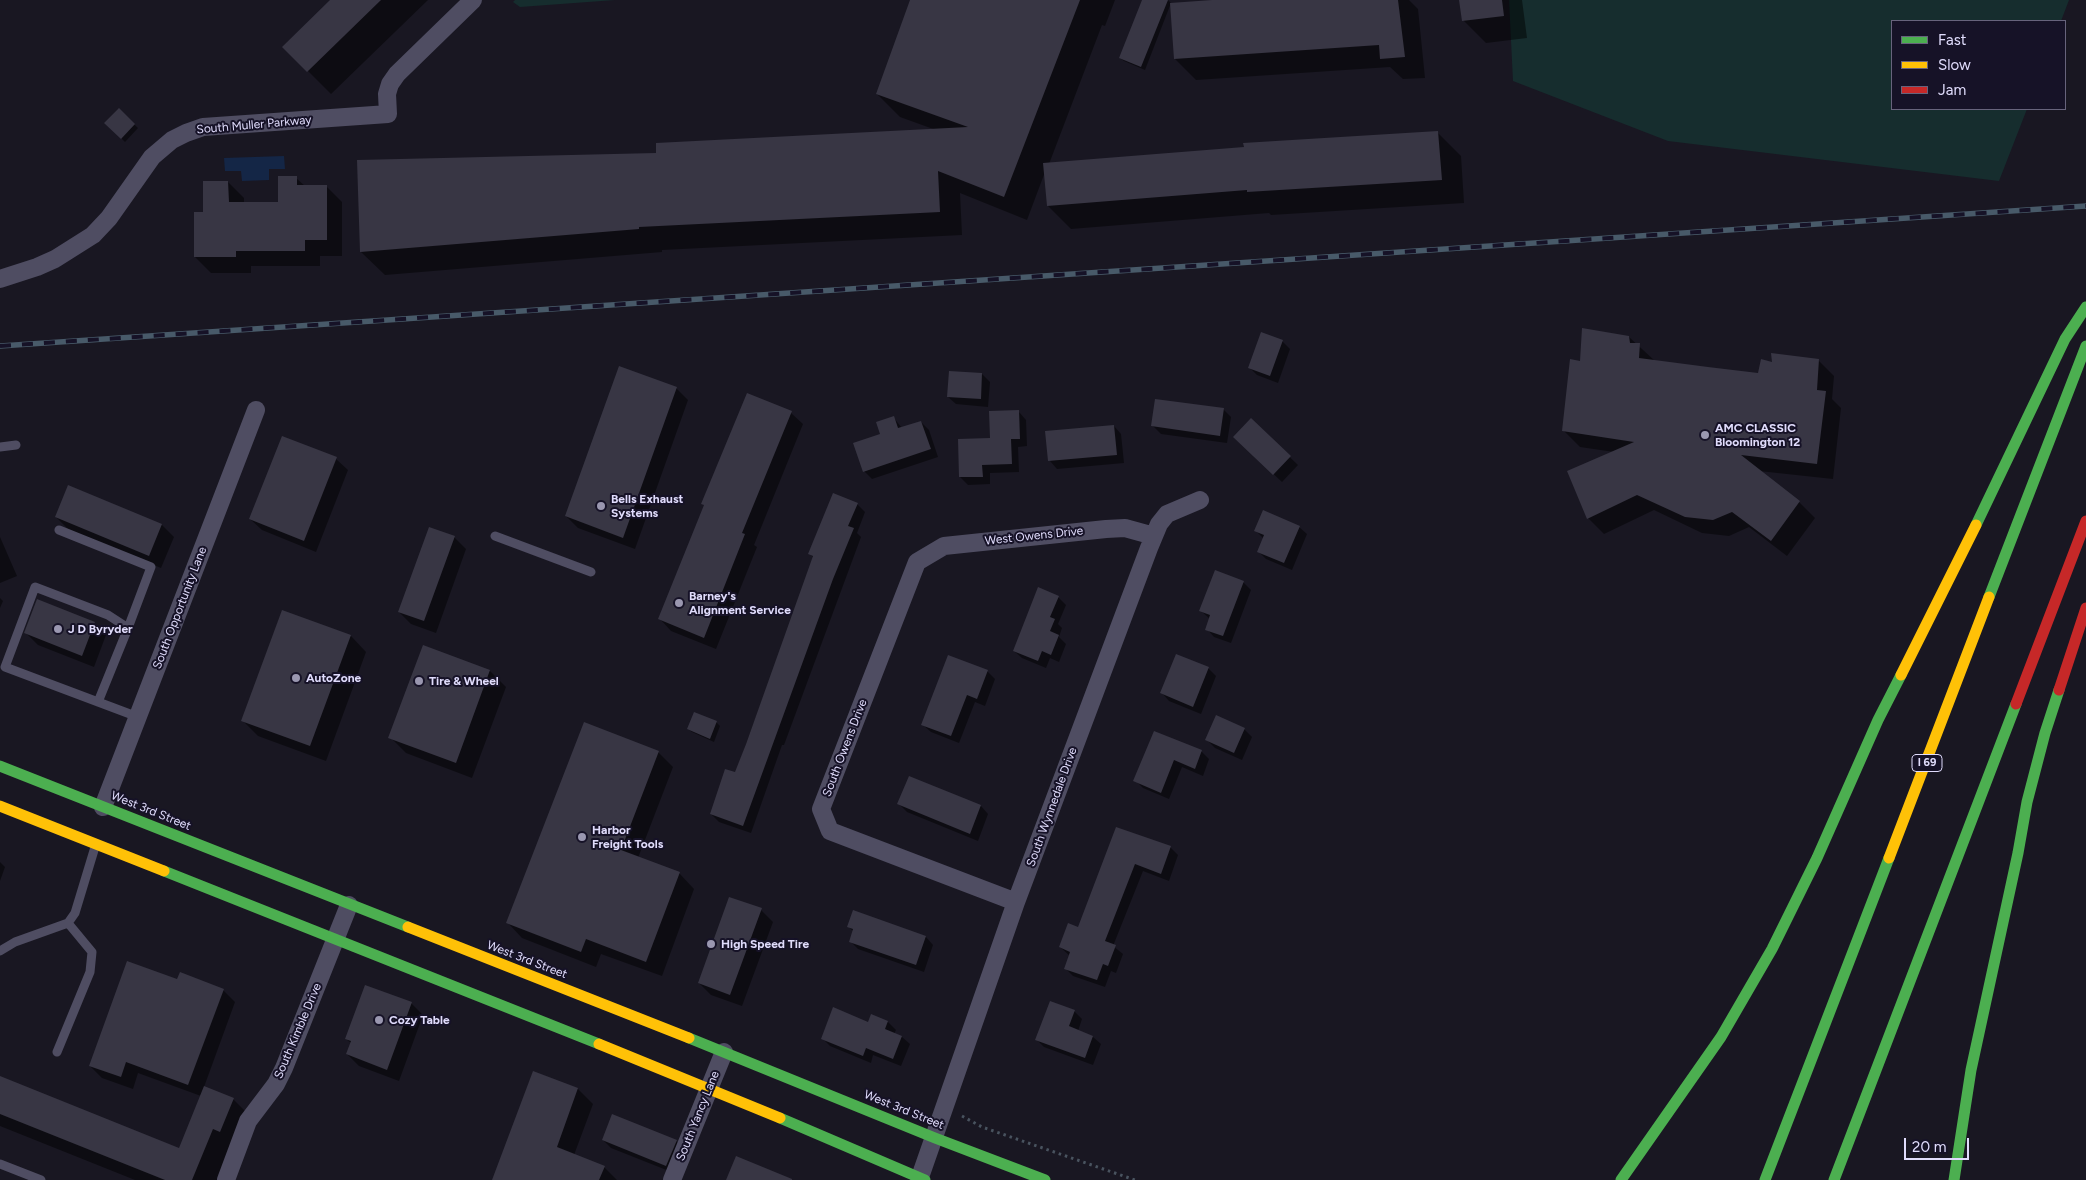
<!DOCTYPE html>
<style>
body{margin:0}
#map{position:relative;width:2086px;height:1180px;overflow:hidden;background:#191722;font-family:Figtree,sans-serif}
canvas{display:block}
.legend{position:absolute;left:1891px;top:20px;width:175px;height:90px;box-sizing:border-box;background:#161227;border:1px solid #67637c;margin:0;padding:6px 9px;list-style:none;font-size:15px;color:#e0dcfc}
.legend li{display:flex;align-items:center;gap:10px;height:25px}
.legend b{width:25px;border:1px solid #67637c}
.scale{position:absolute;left:1904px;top:1138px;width:65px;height:22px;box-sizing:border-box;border:2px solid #e0dcfc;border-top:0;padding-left:6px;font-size:15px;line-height:18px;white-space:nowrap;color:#e0dcfc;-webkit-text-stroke:4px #161227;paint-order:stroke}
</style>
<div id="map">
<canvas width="2086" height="1180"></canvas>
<ul class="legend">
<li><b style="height:6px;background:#4caf50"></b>Fast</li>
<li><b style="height:6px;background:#ffc107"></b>Slow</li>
<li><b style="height:6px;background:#c62828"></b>Jam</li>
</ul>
<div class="scale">20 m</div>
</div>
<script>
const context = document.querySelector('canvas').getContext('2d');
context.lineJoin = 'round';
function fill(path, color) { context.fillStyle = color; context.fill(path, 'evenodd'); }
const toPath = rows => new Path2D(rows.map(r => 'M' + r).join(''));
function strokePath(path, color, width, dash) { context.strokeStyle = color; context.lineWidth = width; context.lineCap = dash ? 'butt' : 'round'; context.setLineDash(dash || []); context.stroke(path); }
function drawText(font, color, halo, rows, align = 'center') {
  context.font = font + ' Figtree,sans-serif'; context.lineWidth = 4; context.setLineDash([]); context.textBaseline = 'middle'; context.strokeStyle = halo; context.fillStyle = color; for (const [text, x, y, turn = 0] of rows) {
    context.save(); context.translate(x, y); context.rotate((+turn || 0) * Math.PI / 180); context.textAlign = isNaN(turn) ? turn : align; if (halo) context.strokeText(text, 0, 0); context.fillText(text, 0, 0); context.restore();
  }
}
fill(toPath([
 [515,0,615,0,520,7,513,2],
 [1509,0,2069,0,2061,21,1892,21,1892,109,2027,109,1999,181,1668,141,1513,81]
]), '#162d2e');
fill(toPath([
 [284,156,285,169,269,169,269,180,242,181,241,171,225,171,224,158]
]), '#142646');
fill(toPath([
 [332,0,428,0,331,94,284,47],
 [911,0,1115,0,1105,26,1102,25,1049,164,1438,133,1461,156,1464,203,1271,215,1269,213,1071,229,1048,206,1045,172,1027,220,960,193,962,235,662,250,662,252,385,275,361,252,658,154,936,130,900,117,877,94],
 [1143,0,1168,0,1171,3,1145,70,1124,61,1120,58],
 [1230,0,1409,0,1418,9,1425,78,1403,79,1390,67,1196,80,1175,59],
 [1461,0,1522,0,1527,38,1486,43,1463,20],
 [119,110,138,128,125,142,106,123],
 [296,178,305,186,326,186,342,202,342,256,320,256,320,266,251,266,251,273,211,273,195,257,204,213,228,182,244,198,244,203,280,203],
 [1629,337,1655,361,1759,374,1773,363,1818,360,1834,376,1832,399,1841,408,1833,479,1759,471,1799,502,1815,518,1787,556,1749,527,1729,536,1702,533,1654,510,1604,534,1588,518,1614,452,1580,447,1564,431,1581,362],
 [1282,341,1290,349,1278,383,1257,375,1250,368],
 [982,374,990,382,988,407,956,404,948,397],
 [676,388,688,400,635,549,578,528,566,516],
 [748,395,791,413,803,424,754,545,757,547,716,649,671,631,660,619],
 [1223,409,1231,417,1227,443,1161,434,1153,426],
 [1019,412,1026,420,1027,446,1018,447,1019,472,990,473,990,484,968,485,960,477,991,440],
 [893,417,902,428,921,422,929,430,938,457,872,479,864,471,882,435],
 [1251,420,1298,465,1282,482,1234,437],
 [1114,426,1121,434,1124,463,1057,469,1050,461],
 [336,459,348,470,316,552,262,530,250,519],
 [69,486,162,525,174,537,161,568,68,529,56,517],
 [834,494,857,504,865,512,857,533,861,537,784,745,782,745,751,833,719,822,711,814,735,774,814,558,809,553],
 [1299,527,1307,534,1292,570,1266,559,1259,552,1264,539,1256,531],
 [0,537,17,576,0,583],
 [454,537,466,549,436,633,411,624,399,612],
 [1243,582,1251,590,1231,643,1214,637,1207,629,1210,619,1201,611],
 [1058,597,1066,605,1058,624,1062,628,1059,637,1066,644,1059,662,1050,658,1046,668,1022,658,1014,651],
 [0,598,3,601,0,608],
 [282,611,351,636,366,652,326,761,258,736,242,720],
 [94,623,106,635,94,667,38,645,26,633],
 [424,647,490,671,506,687,472,778,406,753,390,737],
 [1208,668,1216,676,1201,714,1169,701,1162,693],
 [987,671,995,679,985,706,975,702,959,743,931,732,923,725],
 [716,722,720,726,714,742,692,732,688,729],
 [1244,729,1252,737,1242,760,1215,748,1207,740],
 [1155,732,1202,752,1209,759,1203,776,1182,767,1169,799,1143,788,1135,780],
 [658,752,673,767,638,858,679,873,694,889,662,976,601,954,596,967,522,938,507,922],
 [910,777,981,806,988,814,978,841,907,812,899,804],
 [1117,828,1170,847,1178,855,1169,881,1143,871,1113,946,1123,954,1116,973,1111,971,1105,987,1073,976,1065,968,1070,956,1060,947,1078,929],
 [0,862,5,867,0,881],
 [761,910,773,922,742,1006,711,995,699,983],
 [848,926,926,937,933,945,924,972,858,949,850,941,854,932],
 [178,981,223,990,235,1002,204,1087,233,1099,254,1120,222,1180,135,1180,0,1126,0,1078,180,1149,201,1096,138,1073,133,1089,102,1078,90,1066],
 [411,1003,423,1015,399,1081,359,1066,347,1054,351,1043,346,1039],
 [1074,1011,1082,1019,1078,1031,1093,1037,1101,1044,1093,1065,1044,1047,1037,1040],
 [872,1016,888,1022,896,1030,894,1034,902,1037,910,1044,901,1066,873,1055,871,1063,830,1046,822,1038,869,1023],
 [533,1072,578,1089,593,1104,574,1155,604,1167,617,1180,493,1180],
 [603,1140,676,1141,684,1149,674,1173,611,1148]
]), '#0007');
fill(toPath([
 [330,0,381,0,307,72,282,47],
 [910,0,1080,0,1004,197,938,171,940,212,639,227,639,229,360,252,357,160,656,153,656,143,968,127,876,94],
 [1142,0,1168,0,1141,67,1119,58],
 [1212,0,1398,0,1405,57,1380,59,1379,45,1174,59,1170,3],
 [1459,0,1502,0,1504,16,1462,21],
 [119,108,135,124,121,139,104,123],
 [1438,131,1442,180,1247,192,1247,190,1047,206,1043,163,1244,147,1243,143],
 [278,176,297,176,297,185,327,185,327,240,305,240,305,251,236,251,236,257,194,257,194,212,203,212,203,181,228,181,229,202,278,202],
 [1582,328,1629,336,1630,343,1640,343,1639,358,1708,367,1758,373,1761,359,1772,362,1771,353,1819,359,1817,390,1826,391,1817,464,1741,455,1800,501,1771,541,1732,512,1713,520,1685,517,1637,495,1587,519,1567,471,1634,442,1562,431,1570,359,1580,361],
 [1261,332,1283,340,1270,376,1248,368],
 [619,366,677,387,623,538,565,516],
 [949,371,982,373,981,399,947,397],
 [747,393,792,411,742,533,745,534,704,638,658,619,704,505,701,504],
 [1155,399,1224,408,1220,436,1151,426],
 [1019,410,1020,439,1011,439,1012,464,982,465,983,477,959,477,958,439,990,438,989,411],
 [894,416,898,428,921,421,931,449,863,472,853,443,880,434,876,422],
 [1251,418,1291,456,1273,475,1233,437],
 [1114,425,1117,455,1048,461,1045,431],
 [282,436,337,457,304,541,249,519],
 [68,485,162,524,149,556,55,517],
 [833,493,858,503,848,526,854,528,833,579,743,826,710,814,725,769,735,772,746,744,813,556,808,554],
 [1263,510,1300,526,1284,563,1257,552,1264,535,1254,531],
 [429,527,455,536,424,621,398,612],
 [1215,570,1244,581,1223,636,1205,630,1210,615,1199,611],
 [1038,587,1059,596,1050,617,1055,619,1050,631,1059,635,1051,655,1042,651,1038,661,1013,651],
 [37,599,95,622,82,656,24,633],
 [282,610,351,635,310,746,241,721],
 [423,645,490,670,456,763,388,738],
 [1176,654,1209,667,1193,707,1160,693],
 [948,655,988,670,977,699,967,695,951,736,921,725],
 [694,712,717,721,710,739,687,729],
 [1216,715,1245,728,1234,753,1205,740],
 [584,722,659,751,621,850,680,872,646,962,586,939,581,952,506,923],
 [1154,731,1202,750,1195,769,1174,760,1161,793,1133,781],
 [909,776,981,805,970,834,897,804],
 [1116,827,1171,846,1161,874,1135,864,1105,941,1116,945,1108,966,1103,964,1097,980,1064,969,1070,952,1059,947,1068,923,1078,927],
 [729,897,762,908,730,995,698,983],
 [853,910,926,936,916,965,849,942,853,929,847,927],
 [127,961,177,979,180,972,224,989,188,1085,126,1062,121,1077,89,1066],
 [365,985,412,1002,387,1070,346,1054,351,1041,345,1039],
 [1050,1001,1075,1010,1069,1026,1093,1036,1085,1058,1035,1040],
 [833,1007,868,1022,871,1014,888,1021,885,1029,902,1036,893,1059,866,1048,863,1056,821,1039],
 [533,1071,578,1088,557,1147,605,1166,599,1180,492,1180],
 [0,1076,179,1148,204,1086,234,1098,220,1132,213,1129,192,1180,165,1180,0,1114],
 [612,1114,677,1140,666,1166,602,1140],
 [736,1156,792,1179,792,1180,726,1180]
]), '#383644');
strokePath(toPath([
 [962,1116,982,1127,1135,1180]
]), '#49535f', 3, [2.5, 4]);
strokePath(toPath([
 [0,447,16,445],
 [59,530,151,567,128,628,108,615,35,587,5,667,138,717],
 [495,536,591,572],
 [98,702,128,628],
 [0,951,15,942,68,923,75,913,95,847],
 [57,1052,90,972,92,952,68,923],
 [0,1164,41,1180]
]), '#4f4d62', 9);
strokePath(toPath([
 [0,279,37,267,55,259,93,235,109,218,152,157,172,140,186,133,203,127,388,114,387,94,390,84,397,74,473,0],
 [103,807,256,410],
 [1016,902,830,831,821,809,917,562,944,546,1106,529,1125,528,1154,536],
 [226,1180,248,1121,276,1084,284,1068,349,905],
 [672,1180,724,1052],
 [919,1180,1016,902,1149,548,1159,524,1167,514,1200,500]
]), '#4f4d62', 18);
strokePath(toPath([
 [1976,525,2065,339,2086,307],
 [1989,597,2086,346],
 [0,766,408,927],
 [164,871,599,1044],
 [689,1038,935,1138,1045,1180],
 [780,1118,925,1180],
 [1621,1180,1721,1037,1772,949,1817,858,1878,720,1901,675],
 [1765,1180,1889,858],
 [1834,1180,2016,704],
 [1954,1180,1971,1070,2018,853,2027,802,2045,733,2059,690]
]), '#4caf50', 11);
strokePath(toPath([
 [1901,675,1976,525],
 [0,806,164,871],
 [1889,858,1989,597],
 [408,927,689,1038],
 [599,1044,780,1118]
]), '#ffc107', 11);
strokePath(toPath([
 [2059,690,2086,608],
 [2016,704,2086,521]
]), '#c62828', 11);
const rail = toPath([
 [0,346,2086,206]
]);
strokePath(rail, '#485a69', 5.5);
strokePath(rail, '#161227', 4, [11]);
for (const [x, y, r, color] of [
 [1705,435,5,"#9a97b0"],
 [601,506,5,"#9a97b0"],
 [679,603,5,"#9a97b0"],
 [58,629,5,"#9a97b0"],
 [296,678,5,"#9a97b0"],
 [419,681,5,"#9a97b0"],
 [582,837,5,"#9a97b0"],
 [711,944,5,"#9a97b0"],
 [379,1020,5,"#9a97b0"]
]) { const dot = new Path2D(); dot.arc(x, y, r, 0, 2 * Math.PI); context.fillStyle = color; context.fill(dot); strokePath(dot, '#161227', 2); }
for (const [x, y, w] of [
 [1927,763,30]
]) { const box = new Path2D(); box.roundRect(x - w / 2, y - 8.5, w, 17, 4); context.fillStyle = '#161227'; context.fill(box); strokePath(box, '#e0dcfc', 1); }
drawText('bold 11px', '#e0dcfc', null, [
 ["I 69",1927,763]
]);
drawText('12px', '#e0dcfc', '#161227', [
 ["South Muller Parkway",254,125,-5],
 ["West Owens Drive",1034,536,-6],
 ["South Opportunity Lane",180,608,-69],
 ["South Owens Drive",845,748,-69],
 ["South Wynnedale Drive",1052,807,-70],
 ["West 3rd Street",151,811,22],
 ["West 3rd Street",527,960,21],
 ["South Kimble Drive",298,1031,-67],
 ["West 3rd Street",904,1110,22],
 ["South Yancy Lane",698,1116,-68]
]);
drawText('bold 12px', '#e0dcfc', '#161227', [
 ["AMC CLASSIC",1715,428],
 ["Bloomington 12",1715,442],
 ["Bells Exhaust",611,499],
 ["Systems",611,513],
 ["Barney's",689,596],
 ["Alignment Service",689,610],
 ["J D Byryder",68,629],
 ["AutoZone",306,678],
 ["Tire & Wheel",429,681],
 ["Harbor",592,830],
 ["Freight Tools",592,844],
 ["High Speed Tire",721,944],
 ["Cozy Table",389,1020]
], 'left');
</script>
